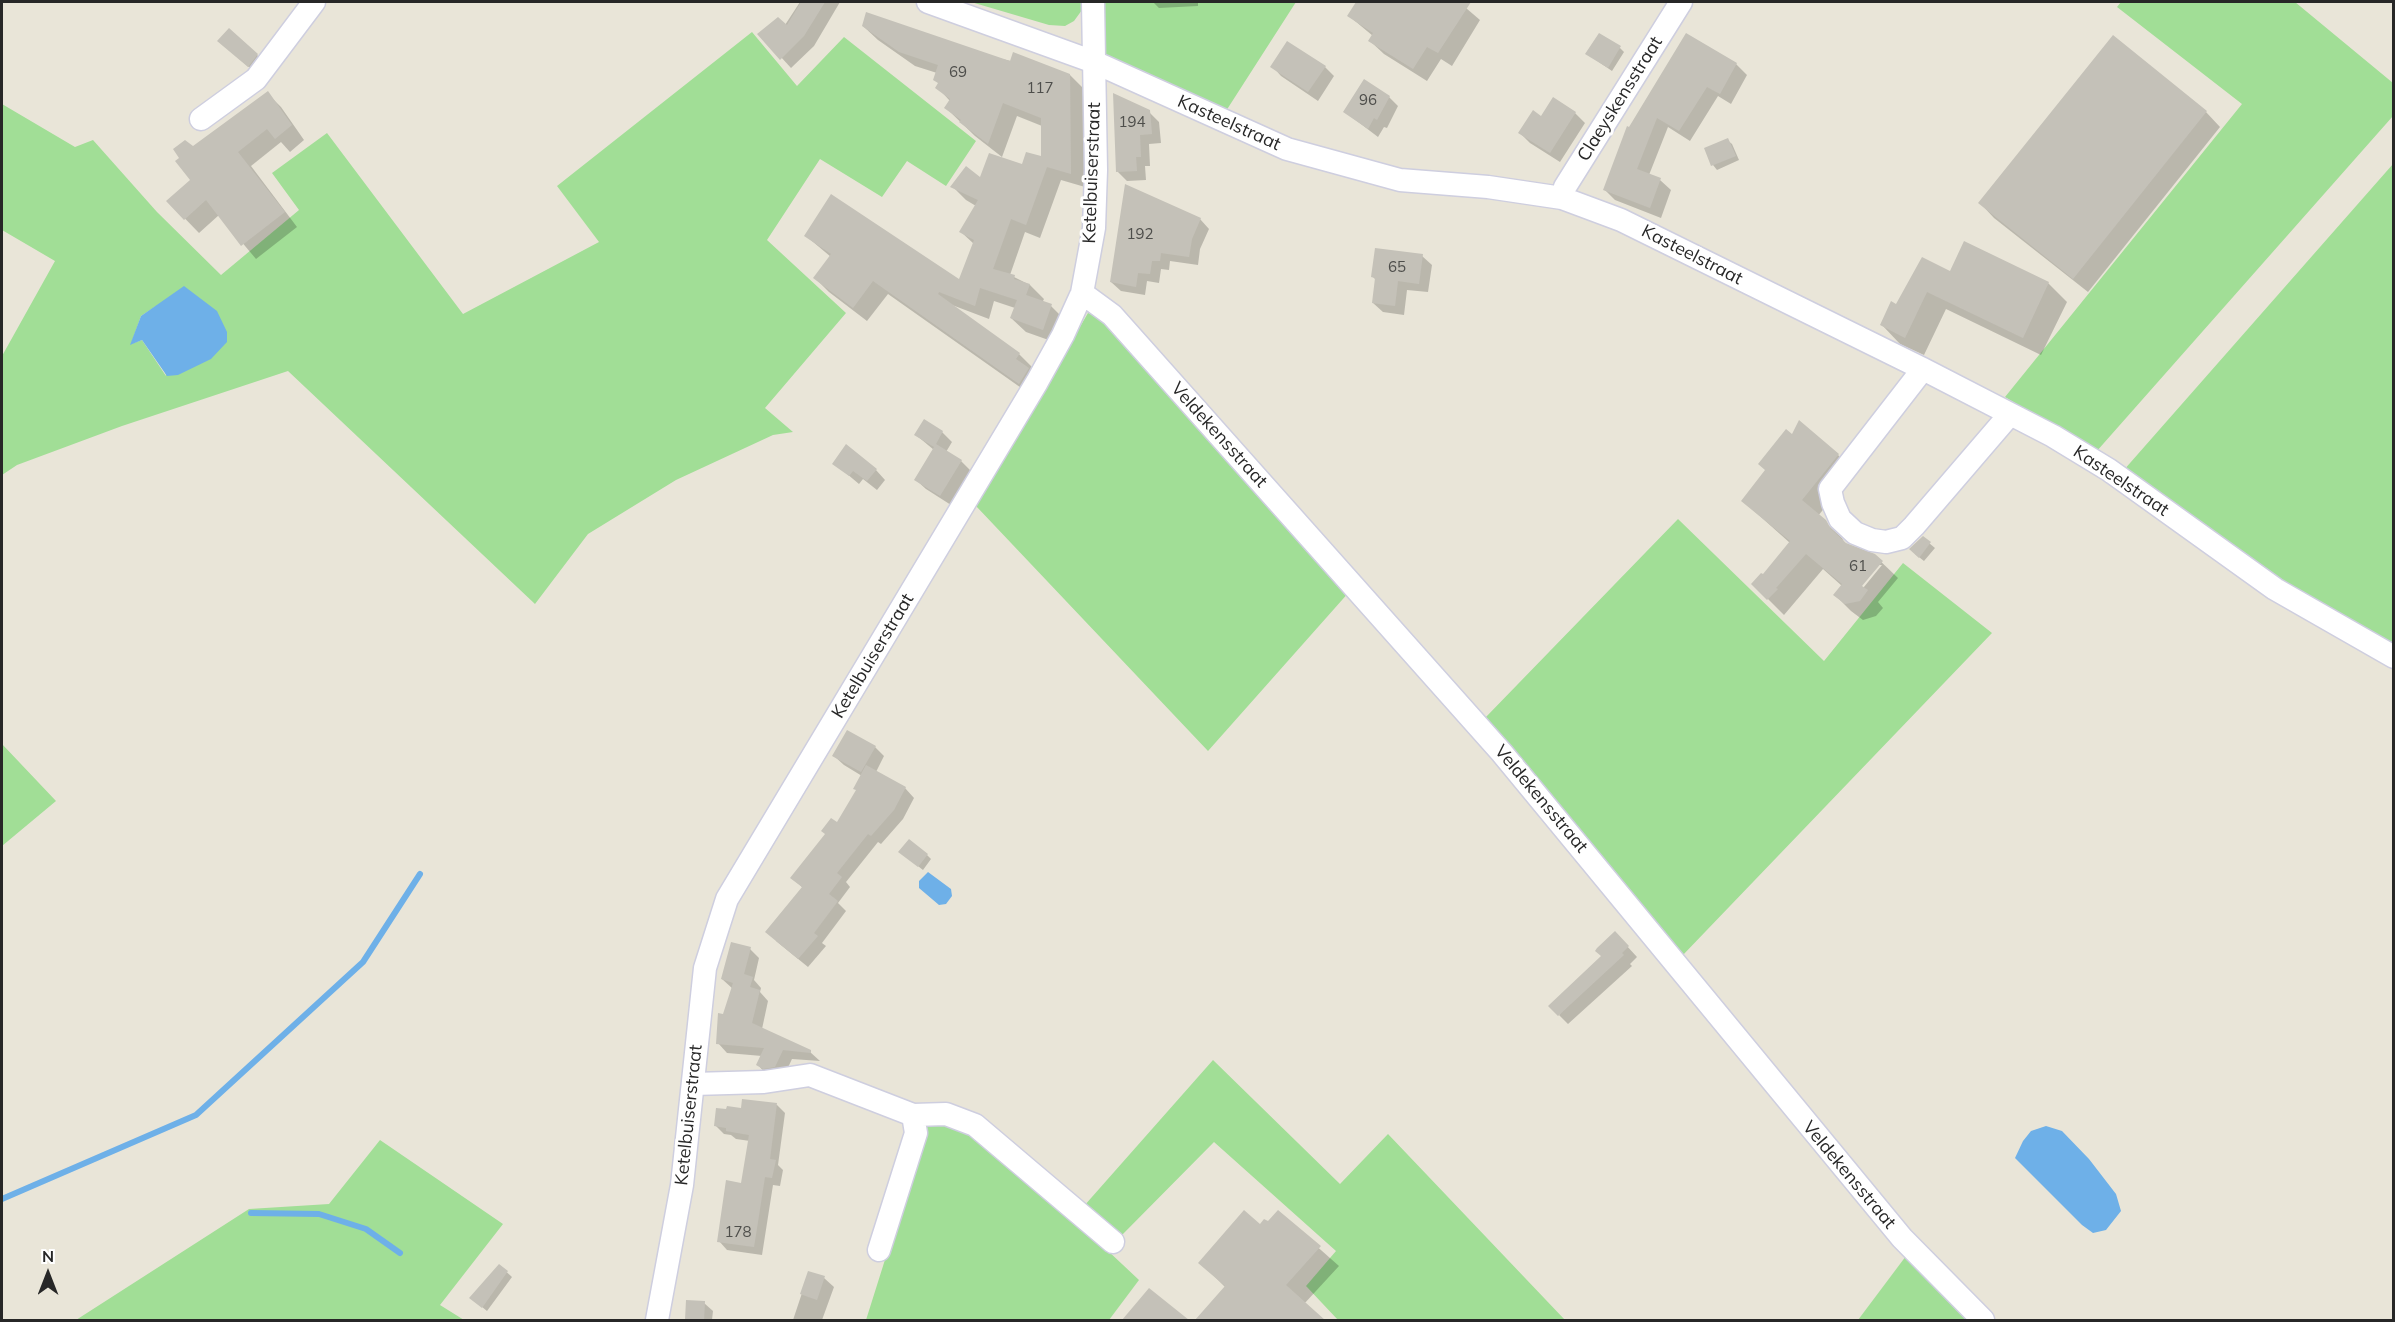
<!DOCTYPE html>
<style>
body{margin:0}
#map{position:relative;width:2395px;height:1322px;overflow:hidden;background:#e9e5d8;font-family:Mulish,sans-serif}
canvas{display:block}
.frame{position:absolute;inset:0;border:3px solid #272727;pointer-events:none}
.north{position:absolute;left:18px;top:1244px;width:60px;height:60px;-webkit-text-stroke:4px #fff;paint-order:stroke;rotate:0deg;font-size:16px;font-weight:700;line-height:24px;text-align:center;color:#272727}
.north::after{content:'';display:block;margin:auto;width:21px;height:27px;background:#272727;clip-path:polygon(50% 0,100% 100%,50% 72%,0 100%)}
</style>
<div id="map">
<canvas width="2395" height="1322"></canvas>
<div class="frame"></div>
<div class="north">N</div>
</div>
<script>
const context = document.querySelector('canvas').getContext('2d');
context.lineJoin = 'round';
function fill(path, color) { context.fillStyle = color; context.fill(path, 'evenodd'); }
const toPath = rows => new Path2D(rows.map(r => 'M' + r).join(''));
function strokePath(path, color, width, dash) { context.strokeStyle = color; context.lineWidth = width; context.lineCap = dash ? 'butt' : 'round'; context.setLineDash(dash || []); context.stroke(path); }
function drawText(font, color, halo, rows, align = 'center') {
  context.font = font + ' Mulish,sans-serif'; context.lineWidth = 6; context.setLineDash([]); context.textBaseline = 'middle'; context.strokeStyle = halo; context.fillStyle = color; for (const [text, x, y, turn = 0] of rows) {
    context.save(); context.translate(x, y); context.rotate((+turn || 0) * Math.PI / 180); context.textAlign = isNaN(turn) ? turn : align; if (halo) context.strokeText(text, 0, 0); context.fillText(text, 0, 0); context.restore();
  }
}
fill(toPath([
 [971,2,1082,2,1082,10,1074,21,1065,26,1049,25],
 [1103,2,1296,2,1226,111,1102,57],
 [2121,2,2295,2,2393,83,2393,116,2096,452,2005,397,2242,104,2117,7],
 [752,32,797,86,844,37,976,141,946,186,907,161,882,197,820,159,767,240,846,313,765,408,793,432,773,435,676,480,588,534,535,604,288,371,122,426,17,465,2,475,2,356,55,261,2,230,2,104,75,147,93,140,157,212,221,275,299,210,272,173,327,133,463,314,599,242,557,186],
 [156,306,166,376,142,340,131,344,141,316],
 [2393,164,2393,646,2278,581,2123,471],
 [1088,313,1103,319,1350,591,1208,751,976,506],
 [1678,519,1824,661,1903,563,1992,633,1682,956,1485,718],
 [2,744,56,801,2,846],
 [1213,1060,1340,1184,1388,1134,1565,1320,1338,1320,1306,1286,1336,1251,1214,1142,1121,1236,1084,1206],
 [929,1120,959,1126,1040,1187,1139,1280,1109,1320,866,1320],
 [380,1140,503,1224,440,1305,464,1320,76,1320,249,1209,329,1204],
 [1909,1252,1975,1320,1858,1320]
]), '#a1de96');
fill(toPath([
 [184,286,217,311,227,332,227,342,211,359,178,375,167,376,142,340,130,345,141,316],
 [928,872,951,889,952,896,946,904,939,905,919,888,919,881],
 [2046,1126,2062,1131,2089,1159,2116,1194,2121,1211,2106,1230,2093,1233,2082,1225,2015,1158,2023,1141,2031,1131]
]), '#6eb0e8');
fill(toPath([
 [800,2,840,2,814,46,791,68,760,34,785,25],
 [1153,2,1198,2,1198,6,1159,8],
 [1358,2,1459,2,1480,20,1452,66,1441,59,1427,81,1384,54,1370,41,1373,36,1349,16],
 [863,26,1070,75,1084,89,1085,187,1061,180,1040,238,1025,232,1010,275,1030,285,1044,299,1042,303,1051,306,1065,320,1057,343,1026,332,1011,318,1015,308,994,301,989,319,952,305,1019,354,1033,368,1034,397,888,294,867,321,829,292,815,278,831,257,806,236,960,281,974,244,961,232,976,206,966,200,952,186,1023,166,1042,158,1042,126,1017,116,1002,157,975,136,946,108,950,101,937,87,940,84,937,73,915,66,878,40],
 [1620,48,1624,52,1612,71,1587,54],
 [229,50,257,55,267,64,258,75],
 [1736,64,1747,75,1731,104,1718,96,1690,141,1668,127,1649,175,1660,180,1671,190,1661,218,1615,200,1604,189,1628,128],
 [1272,66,1325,67,1334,76,1318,101,1281,76],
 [267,93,281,107,304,140,290,152,281,142,251,166,297,227,256,259,219,215,199,233,168,201,192,180,193,148],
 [1389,97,1398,106,1387,128,1384,127,1378,137,1345,112],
 [1149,112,1159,122,1161,143,1149,144,1150,166,1145,166,1146,180,1127,181,1117,171],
 [2206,112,2220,127,2088,292,1994,218,1980,203],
 [1575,113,1585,123,1560,162,1530,143,1520,133,1541,118],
 [1727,140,1732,144,1739,160,1717,170,1713,165,1706,149],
 [1200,219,1209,229,1200,249,1198,265,1170,261,1169,270,1161,269,1159,283,1147,281,1145,295,1121,291,1111,282],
 [1422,256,1432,265,1428,292,1407,290,1404,315,1383,312,1373,303,1376,280,1373,277],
 [1950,273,2048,283,2067,302,2041,355,1946,309,1924,355,1900,344,1882,325,1897,306],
 [925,421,942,432,952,442,946,452,961,461,971,471,951,505,926,489,916,480,934,450,916,435],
 [1793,436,1838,455,1854,471,1818,516,1842,538,1845,544,1874,555,1898,578,1878,602,1883,608,1876,616,1863,620,1851,611,1835,595,1842,586,1823,569,1784,615,1753,584,1763,576,1790,543,1743,501],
 [1878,565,1882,565,1859,593,1857,591],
 [834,463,876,470,885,480,877,490,863,479,859,484],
 [1923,538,1935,548,1924,561,1915,554],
 [875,747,884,756,876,772,905,788,914,798,903,819,881,844,878,842,846,882,850,887,838,903,846,911,822,943,826,946,808,967,776,941,803,888,792,878,837,824,858,791,862,776,844,765,834,756],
 [927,855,931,859,923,870,905,856],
 [1615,933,1637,957,1630,964,1632,966,1568,1024,1559,1015,1603,957],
 [750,949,759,958,754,980,761,988,760,992,768,1001,762,1029,810,1052,820,1061,792,1059,784,1076,767,1075,758,1065,762,1056,727,1053,718,1043,733,989,722,979],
 [744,1100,777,1105,785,1113,778,1165,783,1170,780,1186,773,1185,762,1255,727,1250,719,1241,742,1184,750,1141,736,1139,731,1135,724,1134,715,1125,742,1109],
 [1278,1212,1339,1266,1304,1304,1322,1320,1197,1320,1226,1288,1200,1262,1268,1223],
 [500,1266,512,1277,487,1311,476,1302],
 [809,1272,824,1278,834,1287,822,1320,793,1320],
 [1150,1290,1186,1320,1124,1320],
 [687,1302,704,1303,713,1311,712,1320,687,1320]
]), '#0003');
strokePath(toPath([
 [2,1199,196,1115,363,962,420,874],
 [251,1213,319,1214,366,1229,400,1253]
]), '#6eb0e8', 6);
fill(toPath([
 [801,2,825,2,804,36,780,60,757,34,778,17,787,25],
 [1356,2,1471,2,1438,53,1427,47,1413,69,1368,41,1373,33,1347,16],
 [866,12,1010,61,1013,52,1070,74,1071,174,1047,167,1026,225,1011,219,993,269,1015,275,1014,279,1030,284,1026,295,1052,304,1043,330,1010,318,1017,300,980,288,975,306,939,292,938,294,1020,353,1016,359,1029,368,1019,384,873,281,853,308,813,278,831,254,804,236,831,194,959,279,974,240,959,232,978,200,950,187,966,166,980,177,989,153,1022,164,1026,152,1041,156,1041,118,1003,103,988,144,959,122,961,120,944,108,950,99,935,88,938,83,933,80,938,65,899,52,862,26],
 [229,28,258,54,248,67,217,41],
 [1599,33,1621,46,1608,68,1585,54],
 [1686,33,1737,63,1720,94,1707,87,1679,131,1657,118,1637,169,1661,178,1650,208,1603,190,1627,126,1629,127],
 [2113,35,2207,111,2073,279,1978,203],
 [1287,41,1326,66,1308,92,1270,67],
 [1364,79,1390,96,1377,120,1374,118,1368,129,1343,112],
 [268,91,292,125,275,139,267,129,238,152,285,212,241,246,206,200,184,220,166,201,190,180,175,161,179,158,173,149,185,140,193,146],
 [1113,93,1150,110,1152,134,1140,135,1141,157,1136,157,1137,171,1116,172],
 [1553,97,1576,112,1550,153,1518,133,1533,110,1541,116],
 [1728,138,1736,156,1711,166,1704,148],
 [1125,184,1201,218,1192,239,1189,257,1161,253,1160,261,1152,261,1150,274,1138,273,1136,287,1110,282],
 [1964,241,2049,282,2023,338,1927,292,1905,338,1880,325,1891,301,1896,304,1922,257,1950,271],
 [1375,248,1423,254,1419,284,1398,281,1395,306,1372,303,1375,278,1371,277],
 [924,419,943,431,936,444,962,460,940,496,914,480,934,447,914,435],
 [1799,420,1839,454,1802,500,1826,520,1831,529,1846,543,1875,554,1883,561,1862,586,1868,590,1860,601,1845,604,1833,595,1842,584,1806,554,1776,588,1778,589,1767,600,1751,584,1761,573,1763,574,1790,541,1741,501,1765,470,1758,464,1786,429,1792,434],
 [846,444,877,469,867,481,853,471,849,476,832,464],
 [1923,536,1931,542,1919,558,1909,549],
 [847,730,876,746,861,772,832,756],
 [866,765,906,787,894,810,871,836,868,834,837,873,842,877,829,894,838,901,814,933,818,936,798,959,765,932,802,887,790,878,825,834,821,831,831,818,837,822,856,790,853,789],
 [909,839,928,854,918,867,898,852],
 [1615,931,1629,946,1622,953,1624,955,1558,1016,1548,1006,1601,956,1595,951,1597,948],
 [731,942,751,947,744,974,753,977,750,987,760,990,752,1023,811,1050,811,1053,783,1050,775,1067,763,1069,756,1065,764,1048,716,1044,718,1013,723,1014,733,983,721,979],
 [742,1099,777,1103,770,1159,776,1160,772,1178,765,1177,754,1247,717,1242,726,1180,741,1183,749,1135,726,1131,726,1128,714,1126,716,1108,726,1109,727,1106,741,1108],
 [1244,1210,1260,1224,1264,1219,1268,1221,1278,1210,1321,1246,1286,1285,1325,1320,1195,1320,1225,1286,1198,1263],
 [499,1264,508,1271,482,1308,469,1298],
 [808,1271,825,1276,817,1300,800,1294],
 [1149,1288,1189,1320,1122,1320],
 [686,1300,705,1301,704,1320,685,1320]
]), '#c4c1b8');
const minor = toPath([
 [928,2,1094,62,1287,149,1400,180,1488,187,1562,198,1621,220,1923,369,2053,436,2109,470,2275,589,2394,657],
 [201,119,256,79,314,2],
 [1562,198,1565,187,1681,2],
 [1082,293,1112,315,1502,753,1902,1238,1983,1320],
 [1923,369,1830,489,1833,503,1840,519,1855,533,1872,540,1886,542,1902,538,1914,526,2005,420,2008,413],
 [693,1084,764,1082,810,1075,913,1115,946,1114,975,1125,1113,1242],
 [879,1250,916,1133,913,1115],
 [657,1320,682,1185,705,968,727,899,1037,382,1063,335,1082,293,1094,228,1096,170,1093,2]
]);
strokePath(minor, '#cecedf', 25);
strokePath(minor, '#fff', 22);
drawText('15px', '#4e4e4b', null, [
 ["69",958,72],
 ["117",1040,88],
 ["96",1368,100],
 ["194",1132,122],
 ["192",1140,234],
 ["65",1397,267],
 ["61",1858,566],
 ["178",738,1232]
]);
drawText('18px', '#272727', '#fff', [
 ["Claeyskensstraat",1620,99,-58],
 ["Kasteelstraat",1229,123,24],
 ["Ketelbuiserstraat",1092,173,-88],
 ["Kasteelstraat",1692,255,27],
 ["Veldekensstraat",1219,435,48],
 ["Kasteelstraat",2121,481,34],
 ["Ketelbuiserstraat",873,656,-59],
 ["Veldekensstraat",1541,799,50],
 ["Ketelbuiserstraat",689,1115,-84],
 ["Veldekensstraat",1849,1175,50]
]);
</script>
